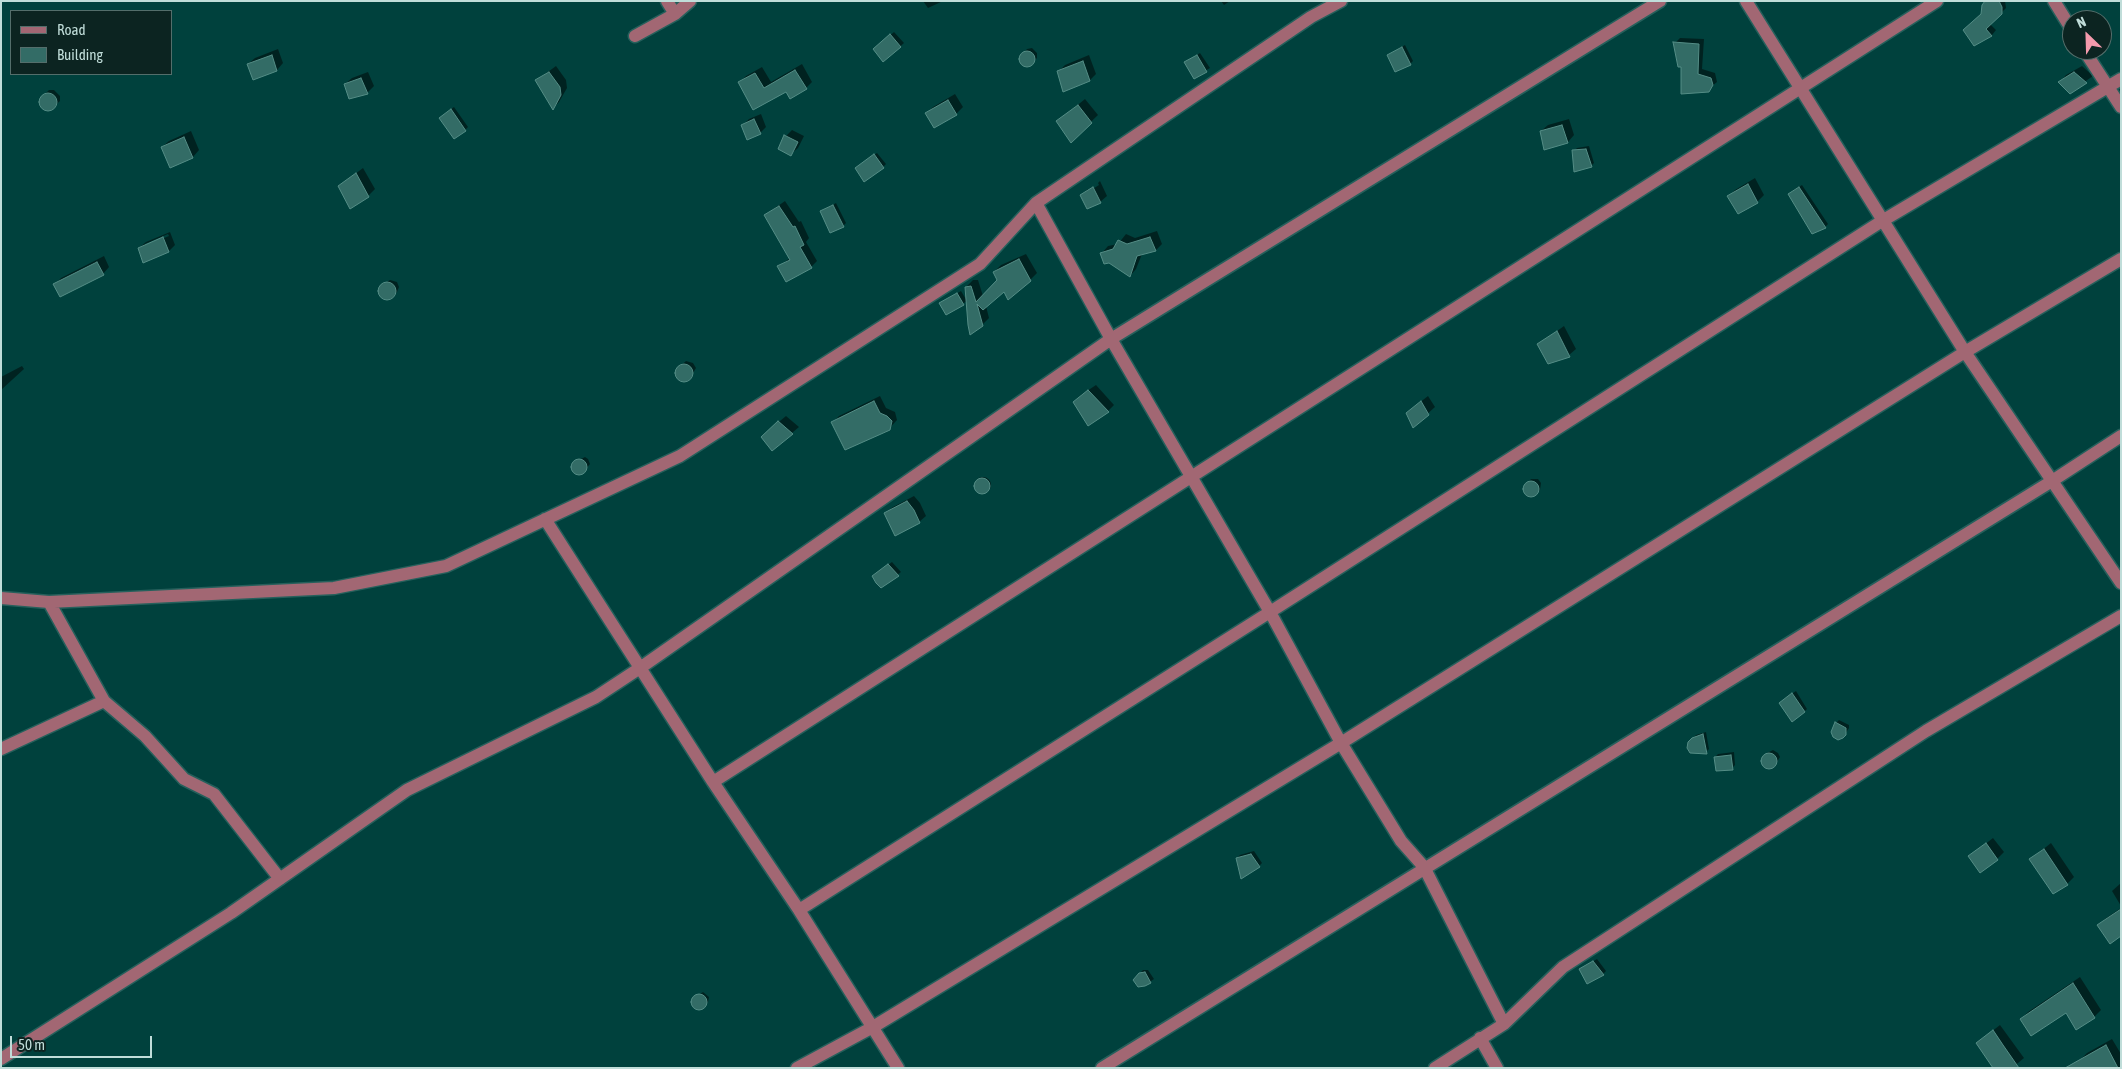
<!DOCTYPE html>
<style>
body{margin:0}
#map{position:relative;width:2122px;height:1069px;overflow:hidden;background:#00413d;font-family:"Asap Condensed",sans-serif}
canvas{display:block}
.frame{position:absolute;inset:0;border:2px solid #c0ddd9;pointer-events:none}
.legend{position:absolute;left:10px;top:10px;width:162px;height:65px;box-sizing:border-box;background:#0c2421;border:1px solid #546e6b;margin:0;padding:6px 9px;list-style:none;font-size:15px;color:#c0ddd9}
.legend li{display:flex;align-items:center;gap:10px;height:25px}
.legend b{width:25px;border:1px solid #546e6b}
.north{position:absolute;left:2062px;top:10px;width:50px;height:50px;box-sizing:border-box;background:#0c2421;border:1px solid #546e6b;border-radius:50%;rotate:336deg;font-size:14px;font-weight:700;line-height:20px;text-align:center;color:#c0ddd9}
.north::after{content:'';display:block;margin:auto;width:18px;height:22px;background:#f39aac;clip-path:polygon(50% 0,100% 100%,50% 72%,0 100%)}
.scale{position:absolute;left:10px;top:1036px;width:142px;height:22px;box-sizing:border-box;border:2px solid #c0ddd9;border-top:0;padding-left:6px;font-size:15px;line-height:18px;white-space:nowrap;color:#c0ddd9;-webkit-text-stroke:4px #0c2421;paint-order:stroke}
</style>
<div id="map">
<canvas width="2122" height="1069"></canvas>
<div class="frame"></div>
<ul class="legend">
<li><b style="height:6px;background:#a26773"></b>Road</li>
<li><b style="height:14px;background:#336c66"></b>Building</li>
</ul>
<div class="north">N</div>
<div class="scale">50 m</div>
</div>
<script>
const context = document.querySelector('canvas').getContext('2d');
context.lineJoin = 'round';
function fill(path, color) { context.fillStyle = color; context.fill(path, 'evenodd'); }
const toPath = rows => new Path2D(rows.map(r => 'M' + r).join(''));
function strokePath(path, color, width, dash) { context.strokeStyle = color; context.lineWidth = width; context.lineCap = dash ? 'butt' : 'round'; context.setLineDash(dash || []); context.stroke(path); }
fill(toPath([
 [923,1,943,1,928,8],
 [1221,1,1230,1,1224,5],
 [1987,1,2005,1,2006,8,1990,24,1996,30,1992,35,1974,44],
 [894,32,904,43,884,61,877,47],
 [1680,38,1704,39,1702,69,1715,73,1717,82,1711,87,1683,66,1675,43],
 [1405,45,1413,61,1410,64,1388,55],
 [1032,48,1037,53,1037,58,1029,66,1025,66,1021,63,1021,56,1027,49],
 [278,49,283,63,277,70,248,64,255,58],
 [1200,53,1210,68,1194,77,1186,62],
 [1089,55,1096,74,1090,80,1058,72,1065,65],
 [802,64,812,82,806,88,786,91,754,108,740,82,746,76,762,67,771,82],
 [556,66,566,80,567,88,559,102,553,108,537,80],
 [2082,66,2093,76,2070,92,2060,82,2066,75],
 [368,72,374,86,367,93,345,84,352,78],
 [49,90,54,90,60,96,60,101,50,110,45,109,41,105,41,98],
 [955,94,963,107,956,114,927,113,933,107],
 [1085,99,1098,115,1071,141,1058,121],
 [454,107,468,127,465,130,443,115],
 [761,114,766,127,760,133,742,126,749,119],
 [1569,119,1574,135,1568,142,1545,148,1541,131,1548,125],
 [792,130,804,136,798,148,791,154,786,136],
 [191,131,199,150,193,157,171,167,162,147,169,141],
 [1589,146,1594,163,1591,166,1574,151,1577,148],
 [877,153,886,164,883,167,859,166],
 [363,168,375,189,368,196,339,186],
 [1755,178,1764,195,1757,202,1728,197,1735,190],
 [1100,181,1107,196,1100,202,1082,195,1088,189,1088,192,1099,185,1098,183],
 [1802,185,1828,224,1825,227,1792,191],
 [785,201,799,222,801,221,809,238,806,242,817,261,811,267,779,267,790,258,765,215],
 [836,203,846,223,843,226,822,211],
 [1157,231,1162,244,1156,250,1142,254,1136,269,1130,276,1102,253,1108,246,1118,244,1126,234,1135,238],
 [170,232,175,245,169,251,139,248,146,242],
 [168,234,169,236,145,246,145,244],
 [1026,254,1037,273,1030,280,1004,290,986,306,989,318,982,325,966,287,973,280,978,280,983,296,998,280,994,272,1001,265],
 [104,256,109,267,103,274,55,285,61,278],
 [390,280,397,282,399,287,397,292,387,299,381,296,380,291,381,286],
 [961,291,967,301,946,314,940,303],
 [1564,326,1576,349,1569,355,1539,344],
 [686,361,693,363,696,368,688,381,682,381,676,375,677,369],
 [22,366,24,369,1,390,1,377],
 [1096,385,1114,405,1108,411,1081,395],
 [880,396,886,408,895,412,897,420,885,433,833,422,839,416],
 [1428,396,1435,407,1414,426,1414,407],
 [786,416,799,427,773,449,769,430],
 [585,457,588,459,590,464,585,470,582,473,574,471,573,466,575,462],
 '975 485a8 8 0 1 1 16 0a8 8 0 1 1-16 0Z',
 [1531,479,1538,479,1541,483,1540,490,1533,496,1526,494,1523,489],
 [914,496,920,503,926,516,919,522,886,513,893,507],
 [892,562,901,572,882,587,877,573],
 [1796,691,1807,709,1805,711,1783,700],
 [1839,720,1849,725,1849,728,1843,737,1836,723],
 [1706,732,1709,749,1706,752,1696,753,1689,750,1689,742,1696,735],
 [1773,750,1778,753,1780,757,1775,765,1768,768,1764,766,1762,760,1767,753],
 [1734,752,1735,765,1732,768,1715,757,1718,754],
 [1993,838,2004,852,1997,859,1970,856],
 [2051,843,2074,877,2067,884,2031,859],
 [1254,851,1262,863,1259,866,1237,858,1240,855],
 [2121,883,2121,906,2112,891],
 [2121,908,2121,935,2099,925,2105,919],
 [1597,959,1606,971,1603,974,1580,969],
 [1143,970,1148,970,1154,979,1145,985,1140,973],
 [2080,977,2101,1010,2094,1017,2066,1012,2021,1019,2028,1012],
 [703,992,709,997,708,1002,701,1008,695,1008,692,1003,693,999],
 [2000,1025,2024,1058,2012,1068,1977,1043],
 [2112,1039,2121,1054,2121,1068,2085,1068,2080,1060,2087,1053]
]), '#0007');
const building = toPath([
 [1985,1,1999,1,2002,7,2002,14,1986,29,1992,36,1974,46,1963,30,1981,14,1982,5,1985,1],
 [890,34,901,47,883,62,873,49,890,34],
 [1673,42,1699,44,1698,74,1711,78,1713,85,1709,92,1681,94,1681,67,1678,67,1673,42],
 [1402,47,1411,65,1395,72,1387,55,1402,47],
 '1019 59a8 8 0 1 1 16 0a8 8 0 1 1-16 0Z',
 [272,55,277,71,253,80,247,64,272,55],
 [1197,55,1207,72,1194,79,1184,62,1197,55],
 [1083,61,1090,81,1063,92,1057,71,1083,61],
 [795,70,807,89,790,99,786,92,753,110,738,82,755,73,764,88,795,70],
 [549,72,560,87,561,95,553,110,535,80,549,72],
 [2074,72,2087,83,2070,94,2058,82,2074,72],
 [361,78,368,94,349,99,344,84,361,78],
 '39 102a9 9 0 1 1 18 0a9 9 0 1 1-18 0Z',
 [948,100,957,115,934,128,925,113,948,100],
 [1078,105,1092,123,1071,143,1056,121,1078,105],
 [451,109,466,131,454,139,439,118,451,109],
 [754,119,761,134,747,140,741,125,754,119],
 [1562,125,1568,143,1544,150,1540,131,1562,125],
 [784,135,798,142,791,156,778,149,784,135],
 [184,137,193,158,170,168,161,147,184,137],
 [1586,149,1592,167,1574,172,1572,150,1586,149],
 [874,154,884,168,864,182,855,168,874,154],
 [356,173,369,197,350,209,338,186,356,173],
 [1748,184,1758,203,1738,214,1727,196,1748,184],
 [1093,187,1101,203,1087,209,1080,195,1093,187],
 [1799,187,1826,228,1812,234,1788,194,1799,187],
 [833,205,844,227,830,233,820,211,833,205],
 [779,206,793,227,795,226,804,245,800,247,812,268,786,282,777,266,790,260,764,215,779,206],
 [163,237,169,252,143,263,138,248,163,237],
 [1150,237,1156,251,1137,256,1130,277,1109,263,1104,264,1100,253,1113,249,1118,240,1127,244,1150,237],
 [1019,259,1031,281,1008,300,1004,292,983,310,977,304,983,326,970,335,968,325,965,287,971,286,976,302,997,280,993,272,1019,259],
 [97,262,104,275,60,297,53,284,97,262],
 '378 291a9 9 0 1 1 18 0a9 9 0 1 1-18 0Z',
 [957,293,964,305,946,315,939,303,957,293],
 [1557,331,1570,357,1548,364,1537,344,1557,331],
 '675 373a9 9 0 1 1 18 0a9 9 0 1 1-18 0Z',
 [1088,390,1109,412,1088,426,1073,402,1088,390],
 [874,401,880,413,887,416,892,421,890,430,845,450,831,422,874,401],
 [1421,401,1429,415,1413,428,1406,413,1421,401],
 [778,421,793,434,772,451,761,437,778,421],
 '571 467a8 8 0 1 1 16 0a8 8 0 1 1-16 0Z',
 '974 486a8 8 0 1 1 16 0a8 8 0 1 1-16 0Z',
 '1523 489a8 8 0 1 1 16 0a8 8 0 1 1-16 0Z',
 [907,501,914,510,920,523,895,536,884,513,907,501],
 [888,564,899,576,881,588,876,583,872,576,888,564],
 [1792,693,1805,712,1792,722,1779,703,1792,693],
 [1835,722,1846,728,1846,735,1843,738,1838,740,1833,737,1831,732,1835,722],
 [1703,734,1707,754,1690,753,1687,748,1688,742,1692,738,1703,734],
 '1761 761a8 8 0 1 1 16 0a8 8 0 1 1-16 0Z',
 [1731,755,1733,770,1716,771,1714,757,1731,755],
 [1986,843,1998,860,1980,873,1968,856,1986,843],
 [2044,849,2068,885,2053,894,2029,859,2044,849],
 [1251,854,1260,867,1241,879,1236,858,1251,854],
 [2121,909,2121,936,2110,944,2097,925,2121,909],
 [1593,961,1604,975,1587,984,1579,969,1593,961],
 [1145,972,1151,983,1145,986,1138,987,1133,980,1139,973,1145,972],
 [2073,983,2095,1018,2076,1030,2066,1013,2031,1036,2020,1019,2073,983],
 '691 1002a8 8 0 1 1 16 0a8 8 0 1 1-16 0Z',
 [1993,1030,2003,1045,2019,1068,1993,1068,1976,1043,1993,1030],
 [2106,1045,2118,1068,2065,1068,2097,1050,2106,1045]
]);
fill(building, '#336c66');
strokePath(building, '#548d86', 1);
const minor = toPath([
 [667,1,675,14],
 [1746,1,1965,352,2121,583],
 [2054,1,2072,30],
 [635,36,675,14,690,1],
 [2084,50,2121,107],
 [1036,203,1111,339,1270,612,1341,743,1401,841,1424,867,1504,1024],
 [545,519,713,782,799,910,898,1068],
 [1,598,49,602,334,588,446,566,680,456,980,264,1036,203,1311,17,1341,1],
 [104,701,145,736,184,779,214,794,280,879],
 [1,749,104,701,49,602],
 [713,782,1937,1],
 [799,910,1270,612,1882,221,2121,79],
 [1480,1038,1497,1068],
 [1,1059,231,913,407,790,596,697,640,668,1111,339,1660,1],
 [797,1068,873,1027,1341,743,1965,352,2121,259],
 [1102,1068,2052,481,2121,436],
 [1435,1068,1504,1024,1563,967,1926,731,2121,616]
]);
strokePath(minor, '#26605c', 15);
strokePath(minor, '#a26773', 12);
</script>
